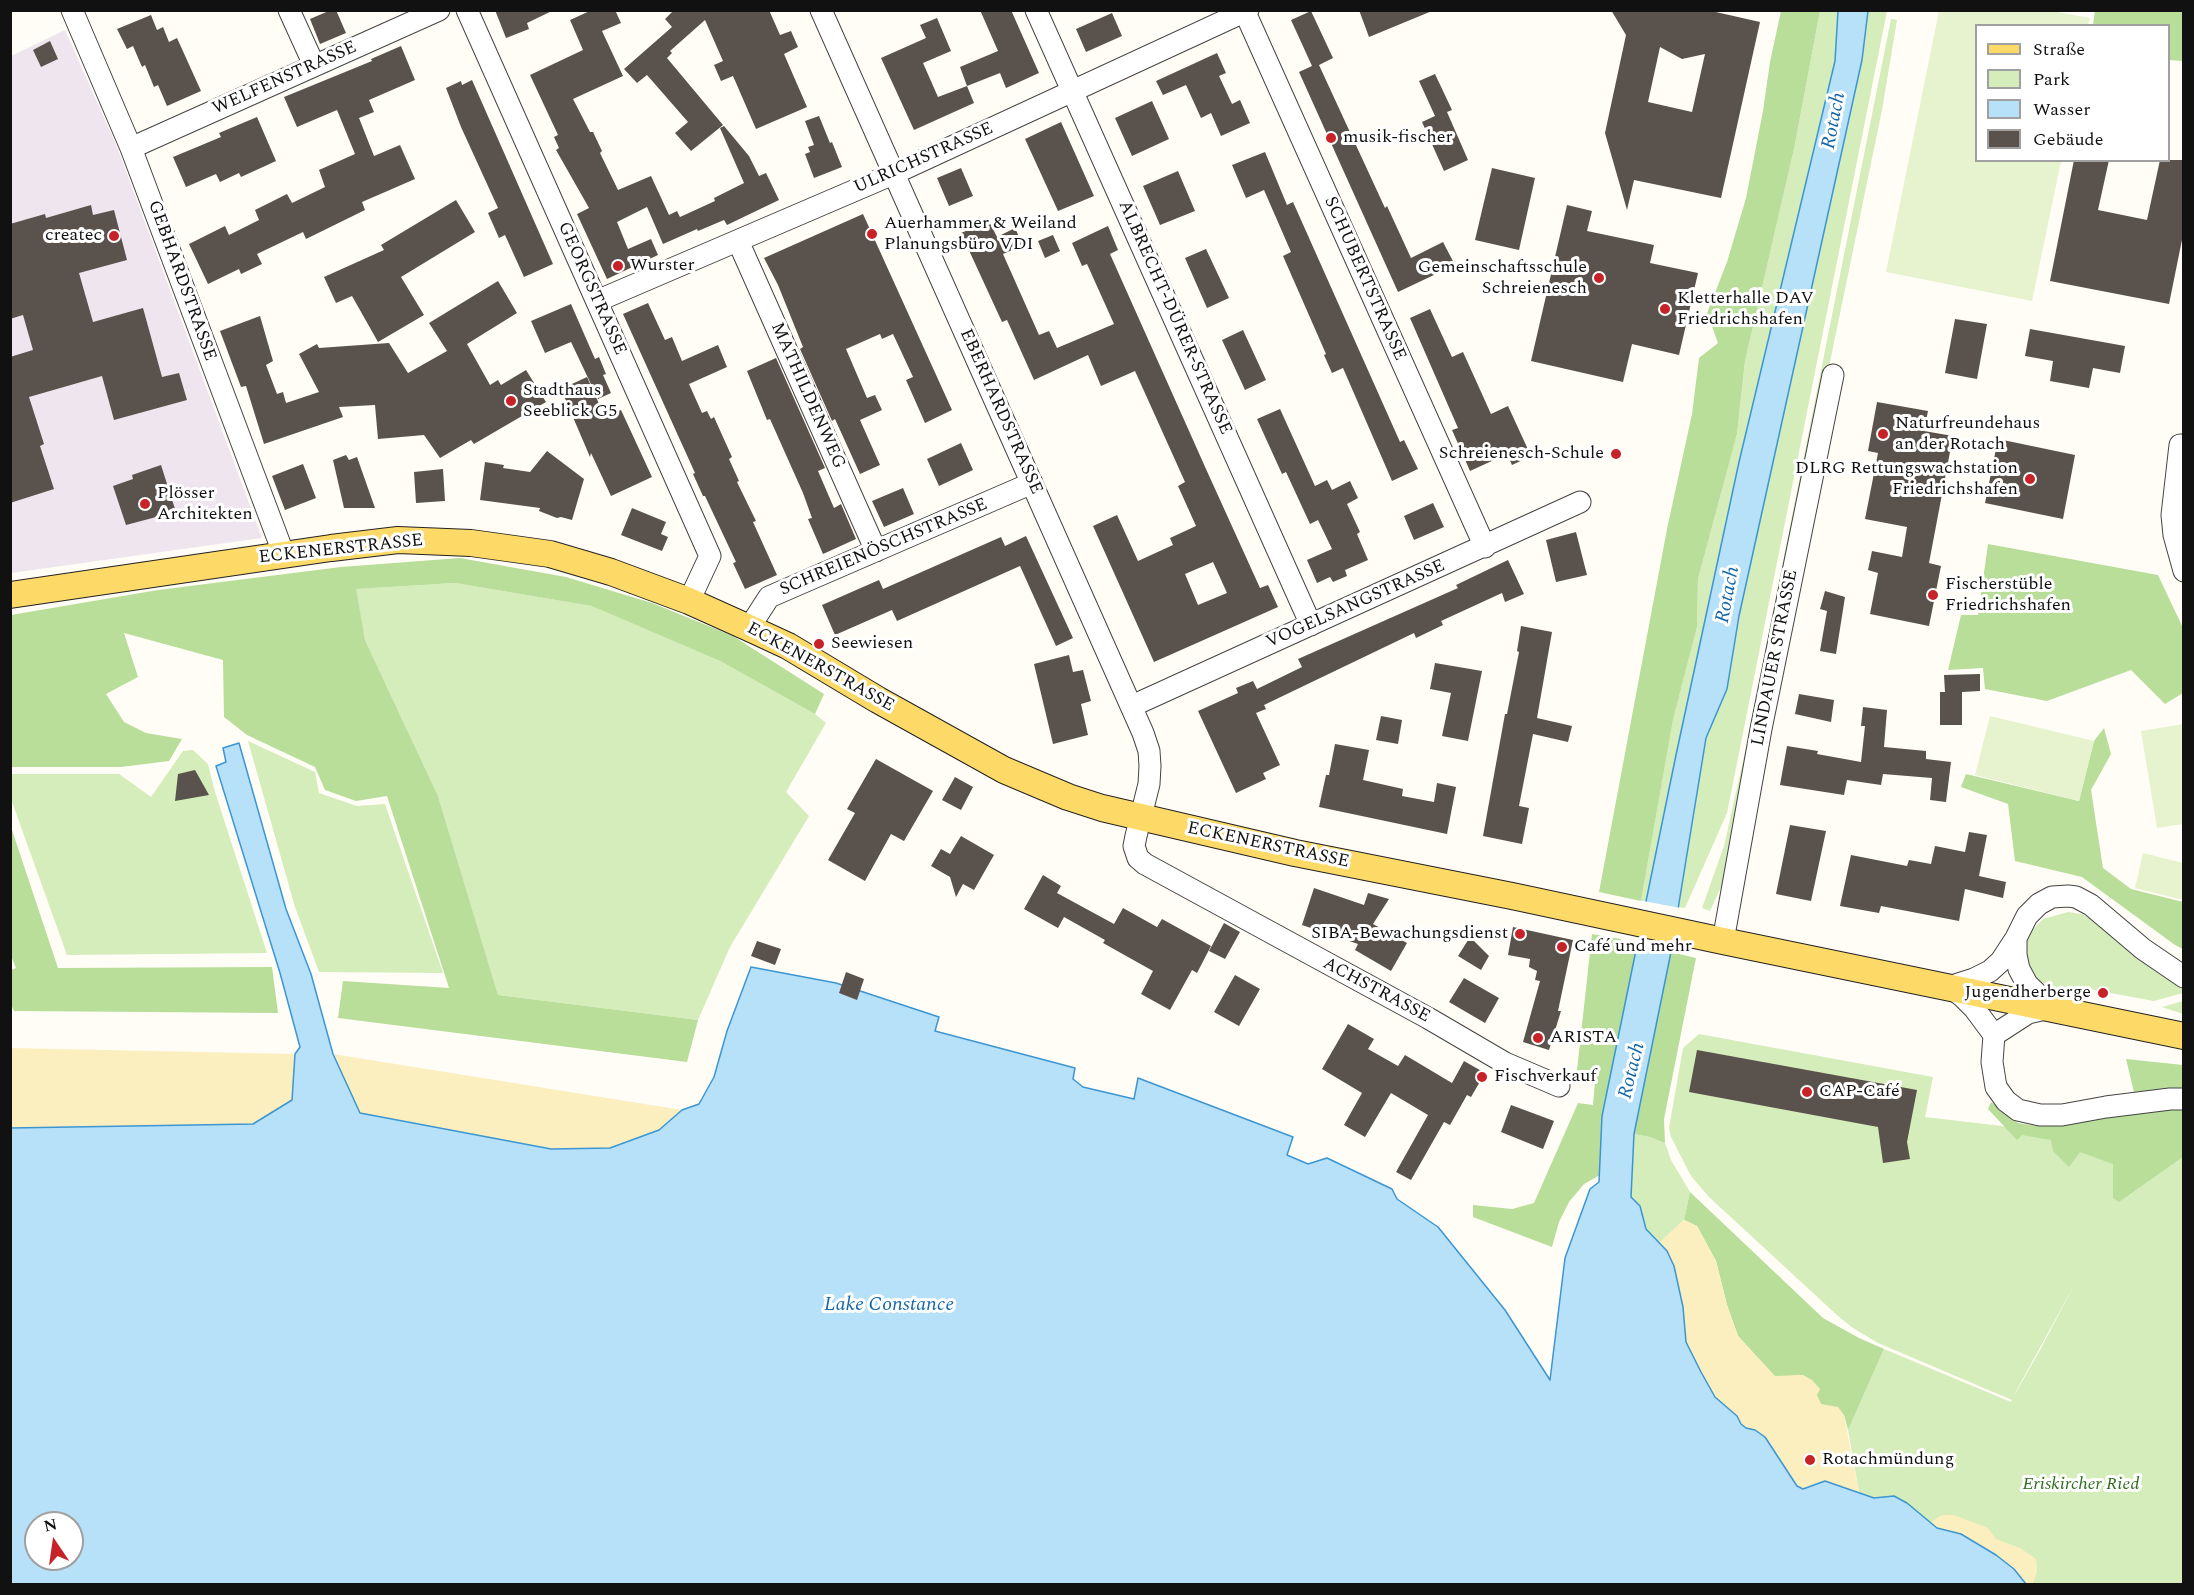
<!DOCTYPE html>
<meta charset="utf-8">
<style>
body{margin:0}
#map{position:relative;width:2194px;height:1595px;overflow:hidden;background:#fffdf5;font-family:Spectral,serif}
canvas{display:block}
.frame{position:absolute;inset:0;border:12px solid #111;pointer-events:none}
.legend{position:absolute;left:1975px;top:24px;width:195px;height:138px;box-sizing:border-box;background:#fff;border:2px solid #a0a0a0;margin:0;padding:8px 10px;list-style:none;font-size:18px;color:#111}
.legend li{display:flex;align-items:center;gap:12px;height:30px}
.legend b{width:30px;border:2px solid #a0a0a0}
.north{position:absolute;left:24px;top:1511px;width:60px;height:60px;box-sizing:border-box;background:#fff;border:2px solid #a0a0a0;border-radius:50%;rotate:347deg;font-size:16px;font-weight:700;line-height:24px;text-align:center;color:#111}
.north::after{content:'';display:block;margin:auto;width:21px;height:27px;background:#c82229;clip-path:polygon(50% 0,100% 100%,50% 72%,0 100%)}
</style>
<div id="map">
<canvas width="2194" height="1595"></canvas>
<div class="frame"></div>
<ul class="legend">
<li><b style="height:8px;background:#fdd967"></b>Straße</li>
<li><b style="height:16px;background:#d5ecbb"></b>Park</li>
<li><b style="height:16px;background:#b7e0f9"></b>Wasser</li>
<li><b style="height:16px;background:#5a524c"></b>Gebäude</li>
</ul>
<div class="north">N</div>
</div>
<script>
const context = document.querySelector('canvas').getContext('2d');
context.lineJoin = 'round';
function fill(path, color) { context.fillStyle = color; context.fill(path, 'evenodd'); }
const toPath = rows => new Path2D(rows.map(r => 'M' + r).join(''));
function strokePath(path, color, width, dash) { context.strokeStyle = color; context.lineWidth = width; context.lineCap = dash ? 'butt' : 'round'; context.setLineDash(dash || []); context.stroke(path); }
function drawText(font, color, halo, rows, align = 'center') {
  context.font = font + ' Spectral,serif'; context.lineWidth = 6; context.setLineDash([]); context.textBaseline = 'middle'; context.strokeStyle = halo; context.fillStyle = color; for (const [text, x, y, turn = 0] of rows) {
    context.save(); context.translate(x, y); context.rotate((+turn || 0) * Math.PI / 180); context.textAlign = isNaN(turn) ? turn : align; if (halo) context.strokeText(text, 0, 0); context.fillText(text, 0, 0); context.restore();
  }
}
fill(toPath([
 [65,30,117,147,262,538,11,573,11,56]
]), '#eee5ef');
fill(toPath([
 [1820,11,1838,11,1835,61,1739,462,1676,755,1647,901,1641,901,1673,720,1697,627,1698,579,1737,434,1745,361,1794,149],
 [1868,11,1887,11,1727,813,1685,908,1678,907,1706,738,1727,689,1739,616,1862,60],
 [1891,19,1897,20,1882,110,1722,885,1710,911,1702,908,1724,846,1745,752],
 [455,583,593,606,720,661,815,714,826,723,786,792,809,816,730,947,698,1020,498,995,438,796,365,640,355,589],
 [248,741,315,772,319,793,357,806,385,804,443,973,319,972,295,907],
 [193,750,208,764,215,792,267,953,67,955,11,799,11,774,119,774,151,797,183,751],
 [2068,912,2082,914,2093,920,2183,985,2183,993,2154,1001,2088,989,2052,989,2035,978,2027,966,2026,941,2033,929,2043,919],
 [2183,1001,2183,1014,2162,1007],
 [1699,1034,1933,1077,1925,1117,2036,1130,2157,1114,2120,1201,2183,1157,2183,1584,1817,1584,1859,1492,1848,1430,1884,1349,2011,1402,2012,1400,1878,1343,1853,1328,1838,1316,1709,1197,1691,1176,1671,1137,1669,1128,1683,1048],
 [2077,1280,2040,1350,2015,1394,2015,1393],
 [1634,1134,1650,1137,1665,1143,1671,1160,1690,1192,1684,1220,1659,1243,1646,1229,1642,1214,1631,1197]
]), '#d5ecbb');
fill(toPath([
 [1781,11,1820,11,1794,149,1745,361,1737,434,1698,579,1697,627,1673,720,1641,901,1599,892,1667,529,1692,414,1699,358,1718,343,1707,313,1727,262,1746,198,1763,111,1770,62],
 [2095,11,2183,11,2183,61,2169,60,2168,26,2093,25],
 [1988,544,2158,575,2183,628,2183,693,2165,704,2131,670,2047,701,1985,689,1983,668,1948,670,1961,615,1978,615],
 [460,558,566,577,652,603,733,636,824,694,815,714,720,661,592,606,455,583,356,589,365,640,438,796,498,995,698,1020,687,1062,338,1018,343,981,449,988,387,796,356,801,325,790,315,767,247,735,224,717,223,660,124,633,138,677,106,694,124,722,146,733,182,739,169,761,121,767,11,767,11,615,158,590,341,567],
 [2104,728,2111,754,2091,790,2103,868,2131,889,2183,902,2183,949,2175,945,2082,877,2015,861,2008,804,1961,787,1966,774,2079,801,2094,741],
 [10,824,58,968,272,967,278,1013,14,1011,10,1002,11,970,16,968,10,953],
 [1592,934,1621,939,1621,943,1637,946,1602,1116,1600,1175,1584,1184,1569,1202,1559,1222,1552,1247,1473,1217,1473,1205,1512,1209,1534,1203,1578,1103,1593,1105,1595,1082,1576,1079],
 [1671,952,1696,958,1664,1119,1665,1143,1650,1137,1634,1134],
 [2126,1059,2183,1065,2183,1088,2134,1092],
 [1991,1102,2018,1123,2037,1126,2064,1124,2106,1115,2183,1108,2183,1157,2119,1202,2113,1198,2113,1164,2080,1152,2069,1167,2053,1151,2051,1140,2022,1135,2017,1140,1988,1109],
 [1690,1192,1823,1318,1859,1338,1884,1349,1848,1430,1844,1415,1821,1404,1803,1375,1775,1377,1738,1336,1727,1305,1716,1261,1697,1226,1684,1220]
]), '#b8de9a');
fill(toPath([
 [11,1048,295,1054,292,1100,253,1124,11,1128],
 [333,1054,682,1110,659,1130,610,1148,551,1149,360,1113],
 [1684,1220,1697,1226,1716,1261,1727,1305,1738,1336,1775,1376,1803,1375,1812,1380,1820,1389,1817,1395,1821,1404,1838,1407,1844,1415,1859,1492,1825,1481,1803,1489,1797,1486,1788,1472,1755,1430,1746,1428,1741,1424,1737,1416,1715,1397,1701,1372,1686,1342,1684,1325,1659,1243],
 [1942,1515,1954,1515,1988,1528,1996,1539,2020,1548,2036,1559,2037,1571,2033,1584,2026,1584,2014,1569,1996,1555,1961,1534,1937,1528,1931,1522]
]), '#fcefbf');
fill(toPath([
 [1939,11,2052,11,2090,18,2088,25,1976,26,1976,160,2061,161,2032,301,1886,272],
 [1990,716,2094,741,2079,801,1975,775],
 [2183,724,2183,824,2157,828,2141,731],
 [2143,853,2183,863,2183,900,2135,888]
]), '#e6f3ce');
const water = toPath([
 [1838,11,1868,11,1862,60,1739,616,1727,689,1706,738,1671,952,1634,1134,1631,1197,1640,1206,1646,1229,1667,1251,1674,1266,1683,1307,1686,1342,1701,1372,1715,1397,1737,1416,1741,1424,1746,1428,1755,1430,1765,1437,1797,1486,1803,1489,1825,1481,1874,1498,1894,1496,1907,1503,1937,1528,1961,1534,1996,1555,2014,1569,2026,1584,11,1584,10,1128,253,1124,292,1100,295,1054,300,1047,280,973,216,766,226,762,223,748,239,743,286,909,311,974,333,1054,360,1113,551,1149,610,1148,659,1130,682,1110,699,1104,714,1077,727,1031,751,967,836,983,939,1017,935,1031,1075,1068,1073,1079,1083,1087,1134,1099,1138,1078,1293,1137,1287,1155,1308,1164,1327,1158,1392,1189,1397,1199,1438,1227,1505,1310,1550,1380,1565,1258,1590,1189,1599,1182,1602,1116,1676,755,1739,462,1835,61,1838,11],
 [36,1523,72,1523,72,1559,36,1559,36,1523]
]);
fill(water, '#b7e0f9');
strokePath(water, '#3b96d3', 1.5);
fill(toPath([
 [1643,901,1681,908,1674,953,1634,946]
]), '#fffdf5');
fill(toPath([
 [331,10,336,10,346,33,320,44,310,19],
 [495,10,554,10,527,23,529,29,506,38],
 [592,10,615,10,621,23,602,31,623,76,573,99,590,132,593,132,602,151,600,153,618,190,651,176,669,215,677,211,680,217,715,201,714,198,744,183,720,128,724,126,749,156,759,176,766,173,779,200,727,225,724,220,698,231,697,229,663,244,647,207,617,222,628,249,651,239,658,255,607,279,577,214,589,208,556,150,559,148,554,137,558,135,530,75,583,50,570,20],
 [674,10,769,10,780,35,791,31,798,47,784,54,807,107,756,129,733,76,721,81,714,65,723,61,705,20,670,51,672,53,667,58,723,125,691,151,675,133,688,122,647,75,637,83,624,69,672,27,665,19],
 [980,10,1011,10,1039,73,1006,88,1000,73,967,86,960,67,998,51],
 [1359,10,1432,10,1432,11,1369,37],
 [1611,10,1707,10,1760,22,1721,198,1634,180,1627,210,1605,133,1626,35],
 [1660,47,1682,59,1705,54,1692,112,1648,102],
 [1311,11,1333,58,1319,65,1385,208,1387,206,1411,258,1443,242,1455,265,1398,292,1299,72,1312,66,1291,20],
 [1112,13,1122,36,1086,52,1076,29],
 [151,15,157,30,163,27,169,42,177,38,201,91,167,106,158,85,154,87,145,65,142,67,133,46,127,49,117,29],
 [937,18,951,51,923,63,938,97,967,86,974,103,914,130,881,58,926,38,920,25],
 [50,41,58,59,41,67,33,50],
 [401,46,415,80,369,100,374,112,359,118,374,156,400,145,415,179,362,202,365,210,306,239,303,232,257,254,262,264,241,274,239,269,208,284,189,244,225,226,229,235,259,220,255,210,287,194,292,203,325,187,319,170,355,154,337,110,297,127,284,97,372,61,371,59],
 [1217,53,1226,73,1219,76,1232,104,1240,100,1250,123,1221,136,1211,113,1201,118,1186,85,1163,95,1156,81],
 [1435,74,1452,110,1447,112,1468,160,1444,171,1422,122,1435,116,1419,81],
 [472,80,553,264,524,277,505,235,499,238,488,213,498,208,461,127,446,88,461,81,462,85],
 [1152,101,1169,139,1132,156,1115,118],
 [819,116,830,143,832,142,842,167,814,178,805,154,810,152,808,147,814,145,805,121],
 [257,117,276,161,241,177,239,173,220,182,216,174,186,187,173,157,221,137,219,133],
 [1061,122,1094,196,1058,211,1025,139],
 [1265,152,1287,205,1293,202,1400,442,1404,440,1418,469,1392,481,1343,368,1332,373,1324,355,1326,354,1283,256,1291,252,1264,190,1246,198,1232,165],
 [2074,160,2109,160,2098,210,2147,220,2160,160,2184,160,2184,230,2169,304,2050,281],
 [961,168,973,196,949,206,937,178],
 [1492,168,1535,178,1519,250,1475,240],
 [1178,171,1195,211,1160,225,1143,186],
 [456,200,475,232,401,277,424,315,378,342,352,296,336,303,324,277,384,250,381,245],
 [91,205,93,215,114,210,127,260,79,273,93,322,143,308,162,377,179,373,187,400,114,420,102,376,29,397,44,444,40,446,54,489,10,503,10,357,33,350,23,315,10,319,10,224,45,214,46,218],
 [1567,205,1592,211,1587,231,1654,245,1650,263,1698,273,1679,355,1632,344,1623,382,1531,361],
 [863,214,952,410,925,423,906,380,913,377,893,334,882,339,880,334,846,349,867,398,875,395,882,410,860,420,880,465,860,474,835,419,832,421,800,349,803,347,778,285,764,258],
 [989,221,997,237,1015,228,1023,245,1003,254,1039,335,1049,331,1057,348,1114,324,1087,264,1082,266,1072,243,1108,226,1118,250,1110,254,1206,469,1260,588,1268,585,1278,607,1154,662,1093,526,1117,515,1138,561,1173,545,1170,538,1196,526,1178,486,1185,482,1135,371,1101,386,1088,355,1034,380,1007,320,1002,322,961,233],
 [1213,562,1227,593,1198,605,1185,574],
 [1053,235,1060,251,1045,258,1038,241],
 [1206,249,1229,298,1207,308,1185,258],
 [498,281,517,313,467,344,490,385,498,380,501,385,526,370,546,402,474,444,471,440,440,458,424,435,378,439,375,405,339,407,343,417,264,444,246,386,241,387,220,331,260,316,273,361,266,365,277,394,283,392,286,403,319,392,299,354,317,344,319,348,389,343,408,373,447,351,429,323],
 [648,303,665,340,672,337,682,361,718,345,727,367,689,384,702,413,707,411,711,419,714,417,732,457,729,459,739,481,737,482,756,521,753,522,777,575,745,589,733,563,736,562,705,496,703,496,693,474,695,473,623,314],
 [571,304,595,359,599,357,606,374,603,375,611,393,598,399,571,342,545,353,531,321],
 [1430,309,1452,357,1463,352,1491,414,1508,406,1531,456,1512,465,1507,454,1470,471,1452,430,1458,428,1410,318],
 [1955,319,1987,324,1977,379,1945,373],
 [2030,329,2125,346,2120,373,2093,368,2089,388,2050,381,2053,361,2025,356],
 [1243,330,1266,380,1245,390,1222,340],
 [776,358,825,468,818,471,834,508,841,504,856,539,823,554,808,519,812,518,803,493,770,419,767,420,747,371],
 [587,377,605,417,621,410,652,477,611,496,591,453,590,457,561,389],
 [1877,402,1928,411,1924,431,1953,436,1929,563,1941,566,1929,626,1870,614,1878,573,1868,570,1872,551,1902,557,1907,527,1865,519,1878,453,1868,451],
 [1280,409,1315,486,1327,480,1332,490,1350,481,1358,498,1347,504,1360,532,1357,534,1368,560,1345,570,1347,576,1333,582,1330,577,1317,583,1307,560,1332,549,1318,520,1310,524,1286,472,1282,474,1257,419],
 [1998,439,2075,455,2063,519,1985,503],
 [961,443,973,470,939,486,927,459],
 [547,451,584,479,572,520,561,517,557,518,539,511,540,508,480,500,485,462,504,465,503,468,530,472],
 [346,455,349,460,357,457,375,508,344,508,333,460],
 [303,464,316,498,285,510,272,476],
 [161,465,175,509,159,514,160,516,126,525,113,486,133,479,132,475],
 [443,469,445,501,416,503,414,472],
 [903,488,914,514,884,527,872,501],
 [1433,503,1444,527,1414,540,1404,516],
 [632,508,666,522,661,534,668,537,662,551,621,535],
 [1576,532,1587,575,1556,582,1546,540],
 [1026,536,1073,638,1056,646,1020,566,897,621,892,610,835,635,822,605,879,580,883,589,1001,537,1005,546],
 [1508,560,1524,594,1505,602,1502,593,1441,621,1443,625,1416,638,1414,633,1264,705,1266,709,1256,713,1280,765,1263,773,1266,779,1236,793,1198,711,1238,693,1236,688,1253,681,1257,689,1302,667,1298,659,1458,588,1456,585],
 [1825,591,1845,597,1836,654,1820,651,1827,611,1820,609],
 [1521,626,1552,632,1537,718,1572,726,1568,742,1533,734,1519,806,1529,808,1522,844,1483,836,1505,714,1507,714,1519,652,1517,651],
 [1069,655,1073,672,1083,670,1091,701,1081,704,1088,735,1053,744,1034,664],
 [1435,663,1482,671,1468,741,1442,736,1451,693,1430,689],
 [1980,674,1980,691,1962,692,1962,725,1940,725,1940,692,1945,692,1944,675],
 [1799,694,1834,700,1831,722,1795,714],
 [1863,707,1887,710,1884,747,1926,751,1926,759,1951,762,1946,802,1930,800,1932,778,1883,774,1881,785,1847,780,1844,795,1780,785,1787,746,1818,751,1817,754,1861,762,1865,726,1861,726],
 [1381,716,1402,720,1398,744,1376,740],
 [1335,744,1369,750,1363,780,1403,789,1402,796,1434,802,1437,783,1456,787,1447,834,1319,807,1326,775,1329,775],
 [876,759,933,791,904,841,891,834,865,881,828,860,855,813,847,809],
 [195,770,209,795,175,801,178,774],
 [955,777,973,787,961,810,942,800],
 [1790,825,1826,831,1811,901,1776,894],
 [1969,832,1987,835,1979,876,2006,882,2003,898,1965,889,1959,921,1881,906,1879,913,1840,906,1851,855,1907,866,1909,860,1931,864,1935,846,1965,852],
 [961,836,994,855,974,890,963,884,956,897,950,877,931,866,941,849,950,854],
 [1043,875,1061,886,1057,893,1114,924,1123,908,1157,927,1162,919,1211,946,1197,973,1192,970,1170,1010,1141,994,1153,971,1103,943,1105,940,1064,917,1058,928,1024,909],
 [1314,888,1364,905,1368,893,1389,899,1373,924,1407,943,1391,971,1355,950,1358,944,1302,925],
 [1224,923,1240,932,1225,959,1209,951],
 [1513,927,1573,940,1558,1011,1561,1011,1549,1050,1523,1042,1540,981,1535,980,1537,971,1529,967,1530,959,1508,955],
 [1470,937,1489,956,1481,970,1458,956],
 [757,941,781,949,775,965,751,956],
 [846,972,864,979,857,1000,839,993],
 [1235,975,1260,989,1239,1026,1214,1012],
 [1464,978,1499,998,1485,1023,1449,1002],
 [1348,1024,1374,1039,1368,1049,1398,1066,1405,1055,1452,1083,1464,1061,1485,1073,1471,1097,1467,1095,1450,1125,1444,1122,1411,1180,1396,1172,1428,1115,1391,1093,1365,1137,1344,1125,1362,1093,1322,1069],
 [1697,1050,1917,1090,1907,1142,1910,1159,1883,1163,1878,1127,1689,1092],
 [1511,1105,1554,1121,1543,1149,1501,1132]
]), '#5a524c');
const minor = toPath([
 [72,10,131,148,284,555],
 [289,10,314,65],
 [467,10,710,556,689,601],
 [821,10,1143,733,1149,751,1150,766,1149,784,1136,836,1134,846,1138,858,1145,864,1428,1018,1505,1063,1559,1086],
 [1036,10,1311,625],
 [1244,10,1485,547],
 [131,148,439,10],
 [738,241,876,551],
 [597,301,893,174,1248,10],
 [2180,445,2172,515,2174,535,2184,571],
 [749,628,769,597,1032,483],
 [1132,706,1580,502],
 [2016,938,2016,955,2019,969,2027,984,2051,1007],
 [1723,941,1761,729,1833,375],
 [1949,987,1974,979,1990,971,2001,961,2016,938,2027,916,2039,904,2052,897,2068,896,2076,897,2091,905,2143,949,2184,977],
 [1950,987,1963,997,1974,1008,1994,1035,1992,1062,1996,1087,2006,1101,2018,1110,2040,1115,2062,1115,2106,1107,2170,1099,2184,1099],
 [1994,1035,2028,1013,2049,1008]
]);
const major = toPath([
 [10,595,331,548,398,540,471,543,550,554,611,572,689,601,749,628,788,646,878,700,1004,770,1068,797,1102,808,1295,853,1512,896,1723,941,2184,1036]
]);
strokePath(minor, '#444', 23);
strokePath(major, '#222', 28);
strokePath(minor, '#fff', 21);
strokePath(major, '#fdd967', 26);
for (const [x, y, r, color] of [
 [1331,138,6,"#c82229"],
 [872,234,6,"#c82229"],
 [114,236,6,"#c82229"],
 [618,266,6,"#c82229"],
 [1599,278,6,"#c82229"],
 [1665,309,6,"#c82229"],
 [511,401,6,"#c82229"],
 [1883,434,6,"#c82229"],
 [1616,454,6,"#c82229"],
 [2030,479,6,"#c82229"],
 [145,504,6,"#c82229"],
 [1933,595,6,"#c82229"],
 [819,644,6,"#c82229"],
 [1520,934,6,"#c82229"],
 [1562,947,6,"#c82229"],
 [2103,993,6,"#c82229"],
 [1538,1038,6,"#c82229"],
 [1482,1077,6,"#c82229"],
 [1807,1092,6,"#c82229"],
 [1810,1460,6,"#c82229"]
]) { const dot = new Path2D(); dot.arc(x, y, r, 0, 2 * Math.PI); context.fillStyle = color; context.fill(dot); strokePath(dot, '#fff', 2); }
drawText('18px', '#111', '#fff', [
 ["WELFENSTRASSE",285,79,-24],
 ["ULRICHSTRASSE",924,159,-24],
 ["SCHUBERTSTRASSE",1364,279,66],
 ["GEBHARDSTRASSE",181,281,70],
 ["GEORGSTRASSE",591,289,66],
 ["ALBRECHT-DÜRER-STRASSE",1174,318,66],
 ["MATHILDENWEG",807,396,66],
 ["EBERHARDSTRASSE",1000,412,66],
 ["SCHREIENÖSCHSTRASSE",884,548,-23],
 ["ECKENERSTRASSE",341,550,-6],
 ["VOGELSANGSTRASSE",1356,605,-24],
 ["LINDAUER STRASSE",1776,658,-79],
 ["ECKENERSTRASSE",820,668,29],
 ["ECKENERSTRASSE",1268,846,12],
 ["ACHSTRASSE",1376,991,28]
]);
drawText('18px', '#111', '#fff', [
 ["musik-fischer",1343,138],
 ["Auerhammer & Weiland",884,224],
 ["Planungsbüro VDI",884,245],
 ["createc",102,236,"right"],
 ["Wurster",630,266],
 ["Gemeinschaftsschule",1587,268,"right"],
 ["Schreienesch",1587,289,"right"],
 ["Kletterhalle DAV",1677,299],
 ["Friedrichshafen",1677,320],
 ["Stadthaus",523,391],
 ["Seeblick G5",523,412],
 ["Naturfreundehaus",1895,424],
 ["an der Rotach",1895,445],
 ["Schreienesch-Schule",1604,454,"right"],
 ["DLRG Rettungswachstation",2018,469,"right"],
 ["Friedrichshafen",2018,490,"right"],
 ["Plösser",157,494],
 ["Architekten",157,515],
 ["Fischerstüble",1945,585],
 ["Friedrichshafen",1945,606],
 ["Seewiesen",831,644],
 ["SIBA-Bewachungsdienst",1508,934,"right"],
 ["Café und mehr",1574,947],
 ["Jugendherberge",2091,993,"right"],
 ["ARISTA",1550,1038],
 ["Fischverkauf",1494,1077],
 ["CAP-Café",1819,1092],
 ["Rotachmündung",1822,1460]
], 'left');
drawText('italic 18px', '#2d6d1d', '#fff', [
 ["Eriskircher Ried",2081,1485]
]);
drawText('italic 20px', '#1367a9', '#fff', [
 ["Rotach",1835,121,-79],
 ["Rotach",1729,595,-79],
 ["Rotach",1633,1071,-76],
 ["Lake Constance",889,1306]
]);
</script>
